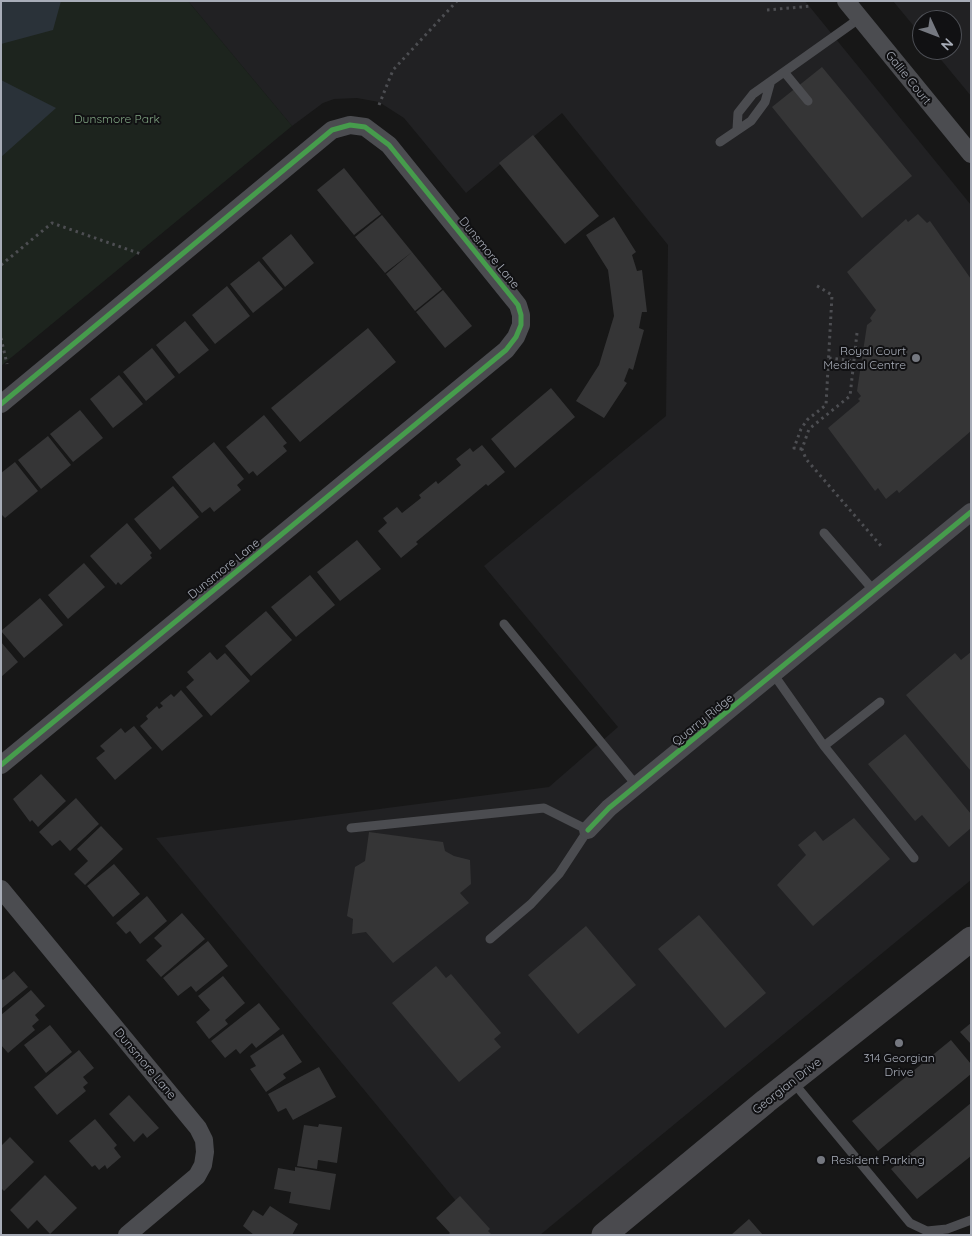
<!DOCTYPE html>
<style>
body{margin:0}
#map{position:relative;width:972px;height:1236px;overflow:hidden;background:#171717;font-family:Quicksand,sans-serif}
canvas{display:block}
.frame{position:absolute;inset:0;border:2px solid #a8adb8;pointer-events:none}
.north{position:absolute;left:912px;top:10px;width:50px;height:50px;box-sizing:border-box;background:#111113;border:1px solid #4d4f55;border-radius:50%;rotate:133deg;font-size:14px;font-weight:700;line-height:20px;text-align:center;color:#a8adb8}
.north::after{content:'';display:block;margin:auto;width:18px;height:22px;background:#757880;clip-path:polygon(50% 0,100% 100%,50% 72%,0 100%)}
</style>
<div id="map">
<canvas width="972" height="1236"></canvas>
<div class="frame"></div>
<div class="north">N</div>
</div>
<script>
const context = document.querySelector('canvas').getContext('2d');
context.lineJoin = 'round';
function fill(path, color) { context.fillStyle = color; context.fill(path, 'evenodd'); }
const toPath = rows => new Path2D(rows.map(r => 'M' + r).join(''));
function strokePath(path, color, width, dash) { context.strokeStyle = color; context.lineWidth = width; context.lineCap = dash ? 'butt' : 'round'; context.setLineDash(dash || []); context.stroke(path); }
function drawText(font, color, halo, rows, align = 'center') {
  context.font = font + ' Quicksand,sans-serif'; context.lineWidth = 4; context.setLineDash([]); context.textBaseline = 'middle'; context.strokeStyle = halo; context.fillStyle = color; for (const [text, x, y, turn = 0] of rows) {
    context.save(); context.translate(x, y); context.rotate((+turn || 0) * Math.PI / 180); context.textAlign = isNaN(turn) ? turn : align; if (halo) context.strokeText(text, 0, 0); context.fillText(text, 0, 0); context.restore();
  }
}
fill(toPath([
 [188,1,805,1,971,205,971,880,540,1235,484,1235,156,838,549,787,618,727,484,566,666,416,668,245,562,113,466,193,404,118,379,102,357,98,334,99,323,103,292,126],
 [893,1,971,1,971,96,933,50,952,50,952,20,922,20,922,36]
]), '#212123');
fill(toPath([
 [1,1,188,1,292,126,1,366]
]), '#1d241e');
fill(toPath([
 [1,1,61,1,53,30,1,44],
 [1,80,56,108,1,157]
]), '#2a3239');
fill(toPath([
 [822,67,912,176,862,218,772,107],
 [533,135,599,216,565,244,499,163],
 [344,168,381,214,354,235,317,190],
 [918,214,927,223,930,221,971,279,971,431,899,493,897,490,886,499,878,488,875,491,828,428,860,401,858,399,861,396,857,391,867,325,872,321,870,318,876,310,847,272,906,219,908,222],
 [382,215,412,252,385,273,355,237],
 [614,217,636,252,632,255,637,271,642,270,647,312,642,312,639,328,644,330,633,370,629,368,624,381,627,383,604,418,576,401,599,365,614,316,608,270,586,235],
 [291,234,314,263,285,287,262,258],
 [412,252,442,289,415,311,386,274],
 [259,261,283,289,253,313,230,284],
 [227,286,250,316,215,344,192,315],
 [443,290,472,326,445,348,416,312],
 [185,321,209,350,179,374,156,345],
 [368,328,396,362,300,442,271,408],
 [152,348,175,377,146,401,123,372],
 [119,375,143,404,113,428,90,399],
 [551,388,575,417,515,468,491,439],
 [80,410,103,438,73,462,50,434],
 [264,415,287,443,283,446,287,451,257,476,253,471,249,474,226,447],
 [48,436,71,465,41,489,18,460],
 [214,442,244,479,237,485,241,490,214,512,210,507,202,513,172,477],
 [482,445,505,472,488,486,486,484,416,542,418,544,401,558,378,531,387,523,383,518,397,507,402,513,421,498,419,495,436,481,438,484,461,465,456,459,470,448,473,452],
 [15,462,38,491,5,518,1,514,1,473],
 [173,486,199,517,160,550,134,519],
 [127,523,152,553,150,555,152,558,121,585,118,582,116,585,90,556],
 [357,540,381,569,340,601,317,572],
 [84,563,105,587,68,619,48,595],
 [310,575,335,605,296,637,271,607],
 [40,598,63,625,24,658,1,631],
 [266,611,292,640,251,676,225,646],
 [1,642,18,662,1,677],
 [210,652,217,660,225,653,250,681,211,716,186,687,194,680,187,672],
 [971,652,971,771,906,695,955,653,961,660],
 [181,690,203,716,162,751,140,726,148,719,146,716,157,706,159,709,163,706,160,703,171,694,174,697],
 [134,726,152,748,115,780,96,758,105,751,100,746,121,728,125,733],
 [905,734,971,814,971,828,949,847,922,815,915,821,868,764],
 [41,774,66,801,38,827,32,820,30,822,13,799],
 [76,798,99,824,70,851,60,840,52,846,39,832],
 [854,818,890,859,813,926,777,885,806,855,798,845,815,831,823,841],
 [101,826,123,849,85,885,74,874,88,861,77,849],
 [369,832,443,842,445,851,454,856,470,860,471,884,460,893,469,903,393,963,366,932,352,934,353,919,347,916,355,867,365,861],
 [114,864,140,894,113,917,87,886],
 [147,896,167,921,140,944,130,931,126,934,116,923],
 [182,913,205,939,161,977,146,960,162,946,154,938],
 [699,915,766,993,725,1028,658,949],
 [586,926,636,985,578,1034,528,975],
 [208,941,228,966,196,992,191,986,178,996,163,978],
 [436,966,446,978,451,974,501,1033,494,1039,501,1047,459,1082,392,1003],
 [14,971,28,987,1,1009,1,978,3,980],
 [223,976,245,1003,225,1020,228,1024,209,1039,196,1022,210,1010,198,996],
 [31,990,45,1006,35,1015,39,1020,32,1026,35,1030,8,1053,1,1045,1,1015],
 [259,1003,280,1029,256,1048,252,1043,240,1054,236,1049,225,1058,211,1041],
 [971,1023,971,1044,960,1032],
 [50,1025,72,1052,46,1073,24,1045],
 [283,1034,302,1062,283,1074,286,1078,266,1092,250,1069,256,1066,250,1056],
 [951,1040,971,1064,971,1074,878,1151,852,1121],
 [79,1050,94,1068,83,1077,88,1083,83,1087,86,1091,57,1115,34,1087],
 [319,1067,336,1097,293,1120,286,1108,278,1112,268,1094],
 [129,1095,159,1128,147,1138,143,1133,134,1142,109,1114],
 [971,1103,971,1156,917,1199,891,1169],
 [95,1119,117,1145,114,1148,121,1157,107,1169,105,1165,99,1170,95,1165,92,1167,69,1141],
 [319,1124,342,1127,337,1163,318,1160,317,1169,297,1166,304,1125,318,1127],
 [10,1137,34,1162,4,1191,1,1188,1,1146],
 [295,1167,336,1174,330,1210,289,1203,291,1192,274,1189,278,1168,295,1171],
 [45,1175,77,1208,50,1234,37,1220,28,1229,10,1210],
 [460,1196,490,1229,488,1231,492,1235,448,1235,450,1233,436,1218],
 [270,1206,298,1224,292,1235,254,1235,243,1226,253,1210,263,1216],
 [749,1219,763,1235,731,1235]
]), '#353536');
strokePath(toPath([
 [767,10,812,6],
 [379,105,393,70,457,1],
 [1,265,52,223,141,254],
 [857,333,850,396,809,429,802,449,806,459,881,546],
 [1,338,7,364],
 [829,358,854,361],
 [802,449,794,448,801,429,807,420,826,405,832,295,814,284]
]), '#4d4e52', 3, [2.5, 4]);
strokePath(toPath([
 [785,73,808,101],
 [737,129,738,113,753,94,860,18],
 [720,142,751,121,765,102,770,84],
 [824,533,875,592],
 [504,624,637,786],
 [774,675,824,746,914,858],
 [824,746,880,702],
 [351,828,544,808,588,830,559,874,531,904,490,939],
 [793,1082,910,1223,927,1231,947,1229,971,1220]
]), '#4b4c50', 9);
strokePath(toPath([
 [846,1,971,154],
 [1,404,332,130,350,125,365,127,389,145,510,295,518,305,521,315,521,325,516,337,506,350,1,765],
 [588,830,609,808,971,512],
 [1,889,198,1128,204,1140,205,1152,203,1165,197,1176,127,1235]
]), '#4b4c50', 18);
strokePath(toPath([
 [604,1235,766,1101,971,939]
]), '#4a4a4e', 25);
strokePath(toPath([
 [1,404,332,130,350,125,365,127,389,145,510,295,518,305,521,315,521,325,516,337,506,350,1,765],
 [588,830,609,808,971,512]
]), '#469c4c', 5);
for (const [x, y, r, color] of [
 [916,358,5,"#757880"],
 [899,1043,5,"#757880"],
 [821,1160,5,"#757880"]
]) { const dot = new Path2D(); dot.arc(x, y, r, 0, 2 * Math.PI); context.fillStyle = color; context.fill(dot); strokePath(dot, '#111113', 2); }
drawText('12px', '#a8adb8', '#111113', [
 ["Gallie Court",908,78,51],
 ["Dunsmore Lane",489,253,51],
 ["Dunsmore Lane",224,569,-39],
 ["Quarry Ridge",703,720,-39],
 ["Dunsmore Lane",145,1064,50],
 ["Georgian Drive",787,1086,-38]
]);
drawText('12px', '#7fa381', '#111113', [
 ["Dunsmore Park",117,119]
]);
drawText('12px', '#a8adb8', '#111113', [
 ["Royal Court",906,351],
 ["Medical Centre",906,365],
 ["314 Georgian",899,1058,"center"],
 ["Drive",899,1072,"center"],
 ["Resident Parking",831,1160,"left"]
], 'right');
</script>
